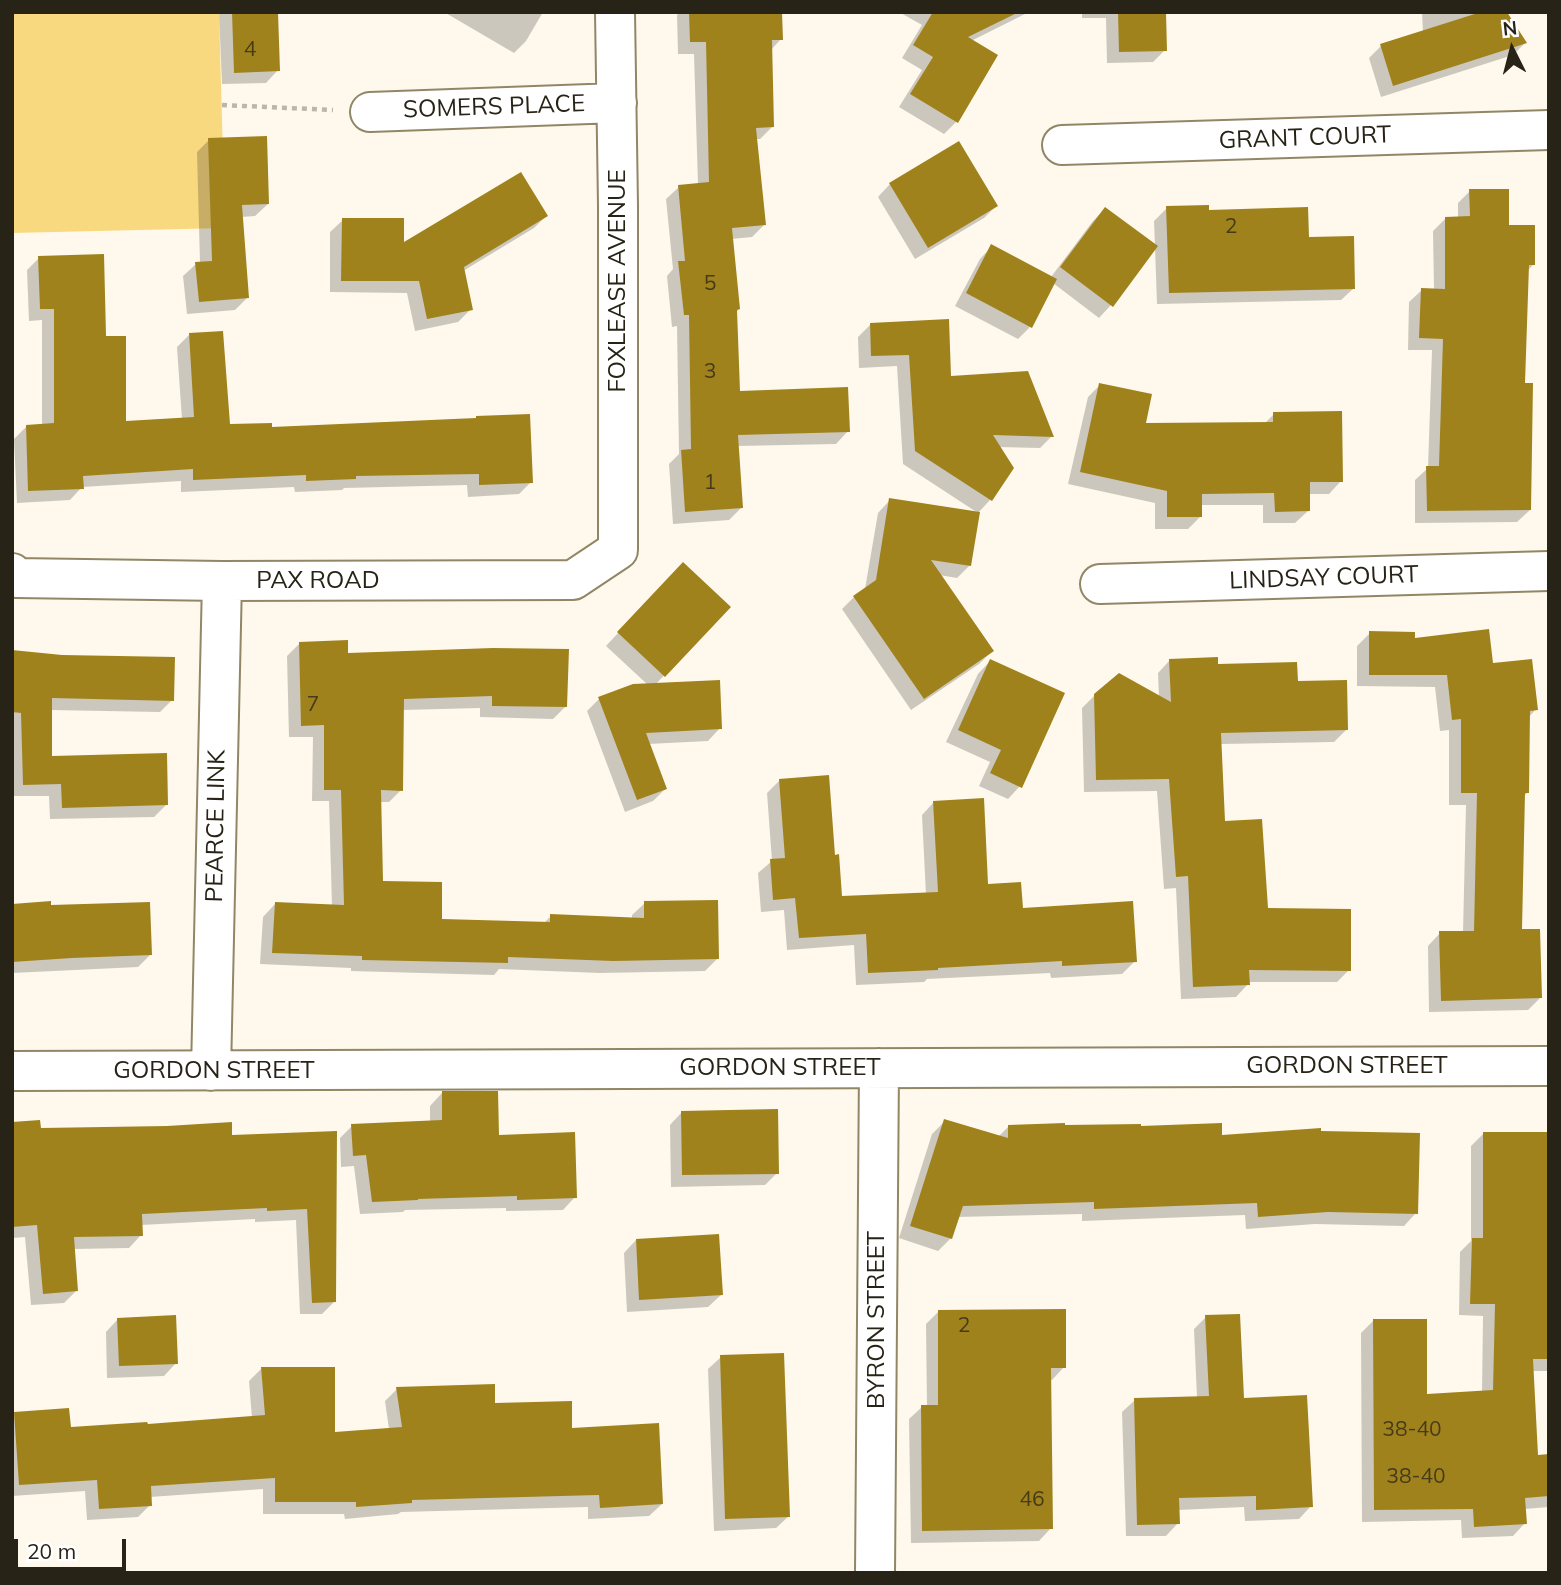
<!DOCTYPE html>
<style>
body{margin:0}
#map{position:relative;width:1561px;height:1585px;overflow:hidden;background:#fef9ec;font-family:Mulish,sans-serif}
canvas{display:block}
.frame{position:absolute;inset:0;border:14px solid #282317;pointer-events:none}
.north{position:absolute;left:1477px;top:14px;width:70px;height:70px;-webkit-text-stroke:5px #fff;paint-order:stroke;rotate:354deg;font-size:19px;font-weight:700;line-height:28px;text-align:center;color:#282317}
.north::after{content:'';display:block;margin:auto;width:24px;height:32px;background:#282317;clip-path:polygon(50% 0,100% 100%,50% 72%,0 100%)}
.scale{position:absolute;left:14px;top:1539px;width:112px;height:32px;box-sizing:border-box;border:4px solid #282317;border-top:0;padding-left:9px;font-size:21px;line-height:24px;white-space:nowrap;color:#282317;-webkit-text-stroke:5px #fff;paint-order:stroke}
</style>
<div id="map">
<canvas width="1561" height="1585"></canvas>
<div class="frame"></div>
<div class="north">N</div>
<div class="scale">20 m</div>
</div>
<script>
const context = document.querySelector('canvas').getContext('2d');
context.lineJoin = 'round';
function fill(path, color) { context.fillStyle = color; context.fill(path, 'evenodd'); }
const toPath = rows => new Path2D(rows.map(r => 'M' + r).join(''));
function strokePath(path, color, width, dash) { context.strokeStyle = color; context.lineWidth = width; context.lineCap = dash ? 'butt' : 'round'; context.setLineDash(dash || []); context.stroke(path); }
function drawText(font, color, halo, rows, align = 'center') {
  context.font = font + ' Mulish,sans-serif'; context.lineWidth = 6; context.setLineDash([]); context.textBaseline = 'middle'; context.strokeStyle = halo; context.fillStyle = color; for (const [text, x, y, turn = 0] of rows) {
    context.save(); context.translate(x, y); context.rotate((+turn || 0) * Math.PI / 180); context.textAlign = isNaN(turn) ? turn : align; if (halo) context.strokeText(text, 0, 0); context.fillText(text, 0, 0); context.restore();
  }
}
fill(toPath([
 [12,12,219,12,225,228,12,233]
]), '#f9d97f');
fill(toPath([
 [219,12,276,12,278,70,266,83,222,84],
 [444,12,543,12,526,41,514,53],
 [680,12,780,12,781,39,771,50,772,127,760,139,756,139,764,225,752,237,731,239,739,309,736,312,738,393,848,431,836,444,737,446,741,508,729,520,673,524,669,464,679,454,677,326,672,327,667,276,673,269,666,199,679,187,698,185,694,54,678,54,677,15],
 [899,12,1029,12,971,41,957,121,944,134,899,107,922,70,902,58,922,25],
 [1082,12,1164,12,1165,50,1153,62,1107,63,1106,18,1082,18],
 [1422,12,1505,12,1525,43,1513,55,1381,97,1369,58,1381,46,1423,33],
 [209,140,268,204,255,216,241,217,247,298,235,310,187,314,183,276,196,264,200,263,197,152],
 [958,144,996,206,984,218,915,259,878,197,890,184],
 [1470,191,1507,227,1533,265,1527,271,1523,385,1530,510,1517,522,1415,523,1415,480,1428,468,1432,350,1408,350,1409,302,1422,290,1434,290,1433,231,1446,218,1458,218,1458,203],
 [1167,208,1207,212,1307,238,1354,288,1341,300,1157,304,1155,247,1111,305,1099,318,1053,283,1030,327,1018,339,955,306,980,259,992,246,1051,277,1093,221,1105,209,1155,246,1154,221],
 [546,216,534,228,463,271,471,309,458,322,415,331,407,293,330,292,330,232,343,220,402,245],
 [39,258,104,338,124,423,182,420,177,347,189,335,228,426,270,429,531,482,519,494,468,497,467,485,344,488,342,490,295,492,294,487,181,492,181,481,82,487,70,500,17,503,14,439,27,426,42,426,42,320,29,321,27,270],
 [871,324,950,378,1052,436,1040,448,998,447,1012,468,990,500,978,513,903,464,897,366,859,368,858,337],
 [1100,385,1143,425,1264,424,1274,414,1341,481,1329,494,1308,494,1308,511,1295,523,1263,523,1263,505,1200,505,1201,516,1188,529,1155,529,1155,503,1068,484,1088,397],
 [890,500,970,565,957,578,939,575,992,651,979,664,911,710,842,609,854,597,865,589,878,513],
 [670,577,728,607,655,685,720,728,708,741,648,744,665,789,653,801,625,812,587,711,599,699,648,685,606,646],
 [1370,633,1413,640,1492,665,1536,709,1528,718,1528,792,1523,797,1520,931,1540,998,1528,1010,1429,1012,1428,946,1440,933,1463,933,1466,805,1449,805,1449,730,1440,731,1435,687,1357,686,1357,646],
 [299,644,566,706,553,719,480,717,480,708,402,710,401,790,389,802,380,802,381,882,440,921,543,924,551,916,632,919,632,915,645,903,718,958,705,971,600,973,499,969,494,975,351,971,351,968,260,964,263,917,275,904,332,907,329,801,312,801,313,737,289,737,287,656],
 [12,652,172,700,160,712,50,710,51,758,166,805,154,817,50,819,49,796,12,796],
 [1170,660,1217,666,1296,683,1347,729,1334,742,1220,744,1223,823,1266,910,1349,970,1337,982,1248,982,1248,984,1236,997,1181,999,1176,888,1164,889,1157,791,1084,792,1082,708,1095,695,1159,697,1158,673],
 [990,661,1020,786,1008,799,979,786,990,762,946,742,978,674],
 [780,780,833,856,840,898,926,895,922,815,934,802,986,885,1021,910,1135,961,1122,974,1051,978,1050,973,927,979,924,982,856,985,854,945,787,950,784,910,761,912,758,873,772,861,767,793],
 [12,906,50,907,150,955,138,967,12,973],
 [442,1093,575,1197,563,1210,506,1211,506,1208,405,1210,403,1212,360,1214,354,1166,341,1167,340,1138,352,1126,430,1122,430,1106],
 [682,1112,777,1173,765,1185,671,1187,670,1125],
 [945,1121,998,1137,1009,1126,1140,1128,1220,1137,1320,1133,1416,1213,1404,1226,1315,1224,1246,1229,1245,1215,1082,1221,1082,1214,957,1217,951,1238,938,1251,899,1238,932,1134],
 [12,1124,39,1130,231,1137,336,1133,334,1302,322,1314,300,1314,296,1220,255,1222,255,1219,141,1225,141,1235,129,1248,73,1249,77,1290,64,1303,31,1305,25,1237,12,1238],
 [1484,1133,1549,1133,1549,1371,1532,1371,1537,1457,1549,1456,1549,1507,1524,1509,1525,1523,1513,1536,1462,1538,1461,1520,1362,1522,1361,1333,1373,1321,1426,1396,1482,1393,1483,1316,1459,1315,1460,1252,1471,1241,1471,1146],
 [636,1240,721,1295,708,1307,627,1312,624,1253],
 [939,1311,1064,1367,1052,1380,1049,1380,1051,1528,1039,1541,911,1543,909,1419,922,1407,927,1407,926,1324],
 [1206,1317,1242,1400,1311,1506,1299,1519,1245,1521,1244,1507,1178,1510,1178,1523,1166,1536,1126,1536,1122,1412,1135,1400,1197,1398,1194,1329],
 [118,1319,176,1363,164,1376,107,1378,106,1332],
 [721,1357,789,1516,776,1528,714,1531,708,1369],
 [261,1369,333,1434,389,1429,385,1401,397,1389,494,1405,571,1430,662,1504,649,1516,588,1519,588,1507,401,1512,398,1514,345,1519,344,1514,263,1514,263,1489,150,1497,150,1505,138,1517,87,1520,85,1491,12,1496,12,1414,68,1410,69,1428,146,1426,252,1418,249,1381]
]), '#0003');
fill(toPath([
 [232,12,278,12,280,71,234,73],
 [689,12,782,12,783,40,772,40,774,127,756,128,766,225,732,228,740,309,737,310,740,391,848,387,850,432,738,435,743,508,685,512,681,450,691,449,689,315,684,315,678,261,685,261,678,185,709,182,706,42,690,42],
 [933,12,1019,12,968,37,998,55,958,123,910,94,933,57,913,45],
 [1118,12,1166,12,1167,51,1119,52],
 [1481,12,1507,12,1527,43,1393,86,1380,44],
 [267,136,269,204,242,205,249,298,199,302,195,262,212,261,208,138],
 [959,141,998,206,928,248,889,183],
 [521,172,548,216,464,267,473,310,427,319,419,281,341,281,342,218,404,218,404,242],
 [1469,189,1509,189,1509,225,1535,225,1535,265,1529,265,1525,383,1533,383,1531,510,1427,511,1426,466,1439,466,1443,339,1419,338,1421,288,1445,289,1445,217,1470,216],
 [1209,205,1209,210,1308,207,1309,237,1354,236,1355,289,1169,293,1166,206],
 [1105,207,1158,246,1113,307,1060,267],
 [991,244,1057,279,1032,328,966,293],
 [104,254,106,336,126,336,126,421,194,417,189,333,223,331,230,424,272,423,272,427,476,418,476,416,530,414,533,483,479,485,479,474,356,476,356,479,306,481,306,475,193,480,193,469,83,476,84,489,28,491,26,425,54,423,54,309,40,309,38,256],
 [949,319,951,376,1028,371,1054,437,993,435,1014,468,992,501,915,451,909,355,871,356,870,323],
 [1099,383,1152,394,1146,423,1273,422,1273,412,1342,411,1343,482,1310,482,1310,511,1275,512,1274,493,1202,494,1202,517,1167,517,1167,491,1080,472],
 [889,498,980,512,971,566,931,560,994,651,924,699,853,596,876,580],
 [683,562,731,607,665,677,617,632],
 [1489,629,1493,663,1532,659,1538,710,1530,711,1529,793,1525,793,1522,929,1540,929,1542,998,1441,1001,1439,931,1474,931,1477,793,1461,793,1461,719,1452,720,1447,675,1369,675,1369,631,1415,632,1415,638],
 [348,640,348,653,493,648,569,649,567,707,492,706,492,696,404,699,403,791,381,790,383,881,442,882,442,919,550,922,550,914,644,918,644,901,718,900,719,959,613,961,508,957,508,963,362,960,362,956,272,953,275,902,344,905,341,790,324,790,324,725,301,726,299,642],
 [12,650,62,655,175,657,174,701,52,698,52,756,167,753,168,805,62,808,61,784,23,785,21,713,12,712],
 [1218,657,1218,664,1297,662,1298,681,1347,680,1348,730,1221,733,1225,821,1262,819,1268,908,1351,909,1351,971,1249,970,1250,985,1193,987,1188,876,1176,877,1169,779,1096,780,1094,694,1119,673,1171,702,1169,659],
 [990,659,1065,693,1022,788,990,773,1001,750,958,730],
 [720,680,722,729,646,733,667,789,637,800,598,697,633,684],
 [829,775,835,855,839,854,842,896,938,892,933,801,984,798,988,884,1021,882,1023,908,1133,901,1137,962,1062,966,1062,961,938,968,938,970,868,973,866,934,799,938,795,898,773,900,770,859,785,858,779,779],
 [51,901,51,905,150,902,152,955,72,958,12,962,12,904],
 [442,1091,498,1091,499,1135,575,1132,577,1198,517,1200,517,1196,418,1199,418,1200,372,1202,366,1155,353,1156,351,1124,442,1120],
 [778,1109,779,1174,682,1175,681,1111],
 [944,1119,1008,1138,1008,1125,1065,1123,1065,1125,1141,1124,1141,1126,1222,1123,1222,1135,1321,1128,1321,1131,1420,1133,1418,1214,1328,1212,1258,1217,1257,1203,1094,1209,1094,1202,963,1206,952,1239,910,1226],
 [40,1120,41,1128,167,1126,232,1122,232,1135,337,1131,336,1302,312,1303,307,1209,267,1211,267,1208,142,1214,143,1236,74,1237,78,1291,43,1294,37,1225,12,1227,12,1122],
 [1483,1132,1549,1132,1549,1359,1533,1359,1538,1455,1549,1454,1549,1496,1525,1498,1527,1524,1474,1527,1473,1509,1374,1510,1373,1319,1427,1319,1427,1394,1493,1390,1495,1304,1470,1304,1472,1238,1483,1238],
 [719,1234,723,1295,639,1300,636,1239],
 [1066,1309,1066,1368,1051,1368,1053,1529,922,1531,921,1405,938,1405,938,1310],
 [1240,1314,1244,1398,1307,1395,1313,1507,1256,1510,1256,1496,1179,1498,1180,1524,1137,1525,1134,1398,1209,1396,1205,1315],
 [176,1315,178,1364,119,1366,117,1318],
 [784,1353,790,1517,725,1519,720,1355],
 [261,1367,335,1367,335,1432,402,1427,396,1387,495,1384,495,1403,572,1401,572,1428,659,1423,663,1504,600,1508,599,1495,412,1500,412,1503,356,1507,356,1502,275,1502,275,1478,151,1486,152,1506,99,1509,97,1480,19,1485,14,1412,69,1408,71,1427,147,1422,148,1424,265,1415]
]), '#a0821d');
const minor = toPath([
 [370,112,617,103],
 [1062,145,1549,130],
 [12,573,16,578,222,581,573,580,618,550,618,206,615,12],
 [1100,584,1549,571],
 [12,1071,1549,1066],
 [211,1071,222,581],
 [875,1573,879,1068]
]);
strokePath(minor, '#918666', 42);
strokePath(toPath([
 [222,105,333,110]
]), '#bbb6aa', 4.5, [5, 5]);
strokePath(minor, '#fff', 38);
drawText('21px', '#463b18', null, [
 ["4",250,50],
 ["2",1231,227],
 ["5",710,284],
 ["3",710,372],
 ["1",710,483],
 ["7",313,705],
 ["2",964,1326],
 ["38-40",1412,1430],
 ["38-40",1416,1477],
 ["46",1032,1500]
]);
drawText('24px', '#282317', '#fff', [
 ["SOMERS PLACE",494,107,-2],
 ["GRANT COURT",1305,138,-2],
 ["FOXLEASE AVENUE",618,281,-90],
 ["LINDSAY COURT",1324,578,-2],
 ["PAX ROAD",318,581],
 ["PEARCE LINK",216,826,-89],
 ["GORDON STREET",1347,1066],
 ["GORDON STREET",780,1068],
 ["GORDON STREET",214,1071],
 ["BYRON STREET",877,1320,-90]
]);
</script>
